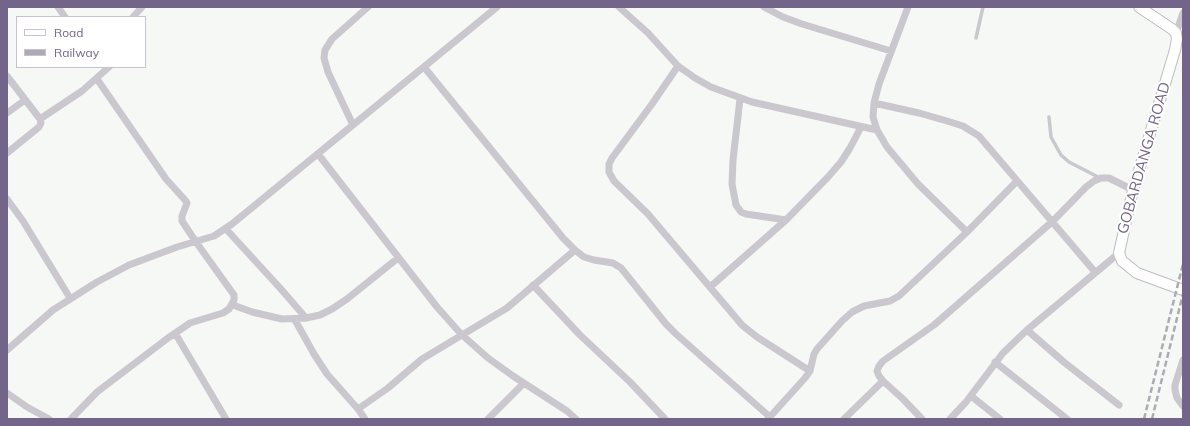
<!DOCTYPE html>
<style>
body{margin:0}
#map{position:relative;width:1190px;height:426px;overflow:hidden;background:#f5f8f4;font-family:Mulish,sans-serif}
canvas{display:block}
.frame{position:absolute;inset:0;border:8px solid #736489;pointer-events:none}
.legend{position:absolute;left:16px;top:16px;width:130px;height:52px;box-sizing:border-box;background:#fff;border:1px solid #c7c1d0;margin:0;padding:5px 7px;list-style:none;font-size:12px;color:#736489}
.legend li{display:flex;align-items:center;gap:8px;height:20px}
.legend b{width:20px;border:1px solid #c7c1d0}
</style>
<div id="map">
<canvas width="1190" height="426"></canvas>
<div class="frame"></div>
<ul class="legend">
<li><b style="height:5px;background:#fff"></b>Road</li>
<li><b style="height:5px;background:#ada9b5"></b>Railway</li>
</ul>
</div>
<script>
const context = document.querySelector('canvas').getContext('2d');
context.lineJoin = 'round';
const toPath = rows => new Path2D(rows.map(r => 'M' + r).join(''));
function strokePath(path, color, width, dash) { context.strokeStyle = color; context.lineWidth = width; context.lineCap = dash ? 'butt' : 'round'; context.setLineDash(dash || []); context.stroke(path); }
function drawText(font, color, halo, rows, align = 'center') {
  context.font = font + ' Mulish,sans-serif'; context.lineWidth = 4; context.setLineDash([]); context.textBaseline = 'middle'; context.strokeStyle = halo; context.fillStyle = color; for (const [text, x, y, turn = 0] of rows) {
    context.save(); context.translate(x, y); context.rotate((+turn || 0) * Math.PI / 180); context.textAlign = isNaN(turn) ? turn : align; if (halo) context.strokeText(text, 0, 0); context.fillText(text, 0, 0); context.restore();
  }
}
const secondary = toPath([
 [1139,7,1172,29,1176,33,1177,39,1175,50,1132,194,1119,253,1122,261,1137,273,1183,290]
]);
strokePath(secondary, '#bfbbc5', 12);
strokePath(toPath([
 [976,38,983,7],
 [1049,117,1051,137,1061,155,1069,162,1100,178]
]), '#cac7cf', 3.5);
strokePath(toPath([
 [58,7,65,17],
 [619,7,648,33,678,66,695,78,711,87,752,102,877,130],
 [764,7,783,17,802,24,891,51],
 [908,7,879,84,874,103,873,117,877,130,887,147,918,184,967,232],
 [133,17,142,7],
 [1176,33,1183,13],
 [678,66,652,104,612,158,609,164,609,172,614,181,648,214,742,325,757,337,810,371],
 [424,67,563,238,575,250,584,257,594,260,613,263,621,268,666,324,676,334,770,417],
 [7,76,40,119,41,123,39,127,7,153],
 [740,99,733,160,732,184,736,205,741,212,746,214,786,220],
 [874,103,919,113,947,121,963,126,979,136,1095,272],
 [7,113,25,100],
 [40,119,82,91,109,67],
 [353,125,328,72,324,58,325,50,332,39,368,7],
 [318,154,437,307,461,334,488,358,513,376,567,411,576,419],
 [7,199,23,221,70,298],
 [226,229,280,288,306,318],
 [533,285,580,335,630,382,665,419],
 [710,287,786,220,828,177,841,162,850,148,861,127],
 [233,305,252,312,282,319,306,318,320,315,332,309,347,299,398,258],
 [295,320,314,354,327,374,358,409,365,419],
 [1027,330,1065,363,1119,405],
 [175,333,226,419],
 [7,350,53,310,97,282,129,265,177,247,214,236,232,224,497,7],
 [1183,360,1175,385,1175,390,1177,398,1183,406],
 [995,362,1067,419],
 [7,393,27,407,49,419],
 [971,396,1000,419],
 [358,409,388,388,422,359,507,308,575,250],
 [71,419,97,392,168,338,190,323,223,313,229,309,234,300,234,295,196,242,182,221,182,216,187,203,185,200,166,179,97,79],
 [488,419,524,383],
 [768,419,805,378,810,371,814,354,817,349,842,321,852,312,864,306,890,301,899,296,967,232,1017,181],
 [844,419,883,381],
 [922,419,903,399,883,381,879,376,877,371,879,366,883,361,934,325,1053,221,1086,187,1094,181,1101,178,1109,178,1133,190],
 [950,419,966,402,1003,353,1027,330,1119,253]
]), '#cac7cf', 7);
strokePath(secondary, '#fff', 10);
strokePath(toPath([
 [1144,419,1183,264],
 [1152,419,1183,294]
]), '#ada9b5', 2.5, [6, 3]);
drawText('15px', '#736489', '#fff', [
 ["GOBARDANGA ROAD",1144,158,-74]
]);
</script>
